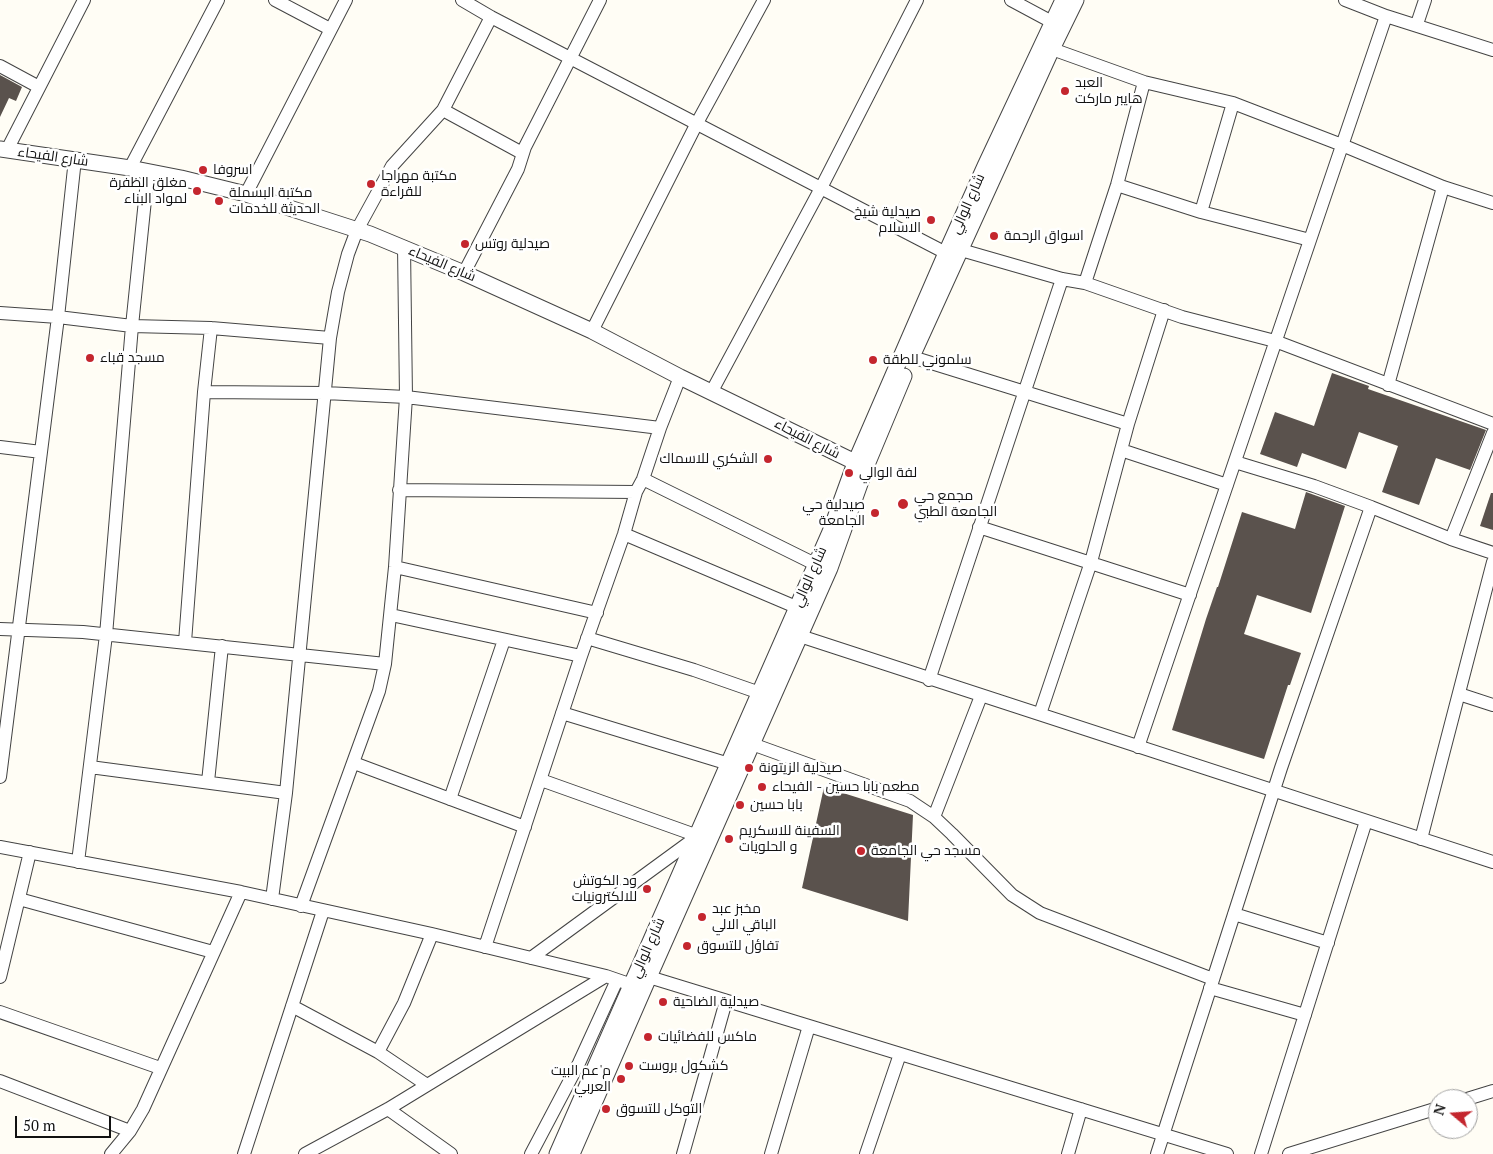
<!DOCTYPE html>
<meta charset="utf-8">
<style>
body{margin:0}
#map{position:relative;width:1493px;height:1154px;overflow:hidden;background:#fffdf5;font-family:"PT Serif",serif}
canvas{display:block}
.north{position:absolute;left:1428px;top:1089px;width:50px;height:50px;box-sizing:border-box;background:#fff;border:1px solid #a0a0a0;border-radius:50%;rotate:288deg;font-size:14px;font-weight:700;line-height:20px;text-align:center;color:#111}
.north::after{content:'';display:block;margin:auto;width:18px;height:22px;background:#c4262e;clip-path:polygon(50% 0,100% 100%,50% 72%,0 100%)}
.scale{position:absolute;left:15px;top:1116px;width:96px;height:22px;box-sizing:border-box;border:2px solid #111;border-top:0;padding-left:6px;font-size:15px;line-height:18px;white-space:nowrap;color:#111;-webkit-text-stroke:4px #fff;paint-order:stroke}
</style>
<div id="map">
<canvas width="1493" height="1154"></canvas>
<div class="north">N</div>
<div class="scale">50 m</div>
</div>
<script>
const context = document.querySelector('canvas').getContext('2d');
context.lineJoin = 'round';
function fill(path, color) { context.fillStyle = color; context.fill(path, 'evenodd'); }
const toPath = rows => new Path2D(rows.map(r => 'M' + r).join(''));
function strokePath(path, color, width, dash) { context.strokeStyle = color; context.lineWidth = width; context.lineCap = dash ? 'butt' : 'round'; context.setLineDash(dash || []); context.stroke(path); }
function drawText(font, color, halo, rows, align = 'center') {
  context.font = font + ' "PT Serif",Cairo,serif'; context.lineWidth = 5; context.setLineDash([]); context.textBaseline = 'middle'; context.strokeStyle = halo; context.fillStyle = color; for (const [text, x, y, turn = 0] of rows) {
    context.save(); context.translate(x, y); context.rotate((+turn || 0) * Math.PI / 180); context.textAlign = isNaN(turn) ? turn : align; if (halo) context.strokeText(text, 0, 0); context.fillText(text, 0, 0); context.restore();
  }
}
fill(toPath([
 [0,75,22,87,16,101,9,98,0,117],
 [1332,373,1369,386,1368,389,1486,430,1470,470,1436,458,1419,505,1382,492,1398,446,1359,432,1346,469,1302,453,1297,467,1260,454,1275,412,1314,426],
 [1306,492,1345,506,1311,613,1257,595,1244,634,1301,653,1290,685,1288,685,1264,759,1172,730,1206,619,1217,587,1218,587,1242,512,1295,529],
 [1491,493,1493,493,1493,530,1480,526],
 [824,787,913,815,908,921,802,888]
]), '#5a524d');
const minor = toPath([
 [275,0,330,29],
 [462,0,491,17,946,253],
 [1011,0,1052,22],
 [1345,0,1386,16,1493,50],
 [1417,24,1425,0],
 [1052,49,1144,82,1233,103,1342,145,1443,187,1493,203],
 [0,66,39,87],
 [443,110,522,153],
 [7,150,84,0],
 [130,168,218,0],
 [1117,185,1201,212,1310,240],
 [246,194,346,0],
 [1201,212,1233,103],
 [961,250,1062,279,1085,283,1182,317,1275,341,1493,424],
 [464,273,518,169,525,147,600,0],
 [1085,283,1117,185,1144,82],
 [0,313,58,317,132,326,211,328,330,338],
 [592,331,697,123,764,0],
 [912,357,1128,424],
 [1388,385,1443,187],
 [712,391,821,188,917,0],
 [204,392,325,393,406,397,660,428],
 [0,447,41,452],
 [1121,450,1227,485],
 [1235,462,1314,486,1371,507],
 [643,479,815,564],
 [399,490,636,492],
 [979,527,1190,595],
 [624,534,796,607],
 [1451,539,1493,433],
 [395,567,597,613],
 [391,615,581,656],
 [0,629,83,632,385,664],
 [800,636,1493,862],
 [587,638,694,670,760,693],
 [185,642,204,392,211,328],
 [929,680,1062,279],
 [1459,694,1493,705],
 [562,713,729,764],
 [1040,714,1091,562,1128,424,1164,310],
 [752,744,910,801,934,817,952,834,1012,895,1040,913,1213,979],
 [1138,747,1386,16],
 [354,763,525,827],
 [90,767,286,793],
 [0,777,58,317,75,159],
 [541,780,698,836],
 [208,782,222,646],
 [450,799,504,640],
 [934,817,981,696],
 [1421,839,1493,562],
 [0,847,241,892,432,934,606,976,632,985],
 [78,862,106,635,132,326,148,171],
 [19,899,213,952],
 [272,899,286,793,330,338,338,292,348,254,357,230,392,166,443,110,491,17],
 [301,906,379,691,385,664,395,567,406,397,404,247],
 [1234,914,1328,943],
 [485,947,581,656,624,534,636,492,643,479,660,428,680,377],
 [531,958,698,836],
 [0,977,30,852],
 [649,977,1227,1154],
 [1210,988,1305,1015],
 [292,1006,378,1052,427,1085],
 [0,1012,160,1068],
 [378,1052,404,1003,432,934],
 [0,1081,130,1131],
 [1467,1099,1493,1091],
 [388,1109,451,1154],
 [111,1154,130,1131,143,1109,241,892],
 [244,1154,323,911],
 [305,1154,388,1109,606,976],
 [531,1154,579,1063,617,980],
 [683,1154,726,1001],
 [771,1154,809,1026],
 [866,1154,900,1054],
 [1068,1154,1081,1109],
 [1157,1154,1281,768,1371,507,1451,539,1493,553],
 [1261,1154,1366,821],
 [1289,1154,1438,1108]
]);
const tertiary = toPath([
 [0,149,130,168,181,178,246,194,370,234,464,273,592,331,680,377,863,466],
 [915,350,1052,49,1076,0],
 [557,1154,830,532,855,463,946,253,985,166,1063,0],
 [572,1154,649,977,830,568,866,467,904,376]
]);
strokePath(minor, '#444', 14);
strokePath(tertiary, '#444', 17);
strokePath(minor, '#fff', 12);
strokePath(tertiary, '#fff', 15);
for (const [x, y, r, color] of [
 [1065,91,5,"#c4262e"],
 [203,170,5,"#c4262e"],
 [371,184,5,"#c4262e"],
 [197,191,5,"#c4262e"],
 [219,201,5,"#c4262e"],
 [931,220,5,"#c4262e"],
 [994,236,5,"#c4262e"],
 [465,244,5,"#c4262e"],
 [90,358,5,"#c4262e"],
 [873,360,5,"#c4262e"],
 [768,459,5,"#c4262e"],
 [849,473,5,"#c4262e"],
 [903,504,6,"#c4262e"],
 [875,513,5,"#c4262e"],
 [749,768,5,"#c4262e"],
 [762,787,5,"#c4262e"],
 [740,805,5,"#c4262e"],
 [729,839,5,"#c4262e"],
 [861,851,5,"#c4262e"],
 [647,889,5,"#c4262e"],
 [702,917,5,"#c4262e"],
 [687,946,5,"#c4262e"],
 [663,1002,5,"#c4262e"],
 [648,1037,5,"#c4262e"],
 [629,1066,5,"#c4262e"],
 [621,1079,5,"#c4262e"],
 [606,1109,5,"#c4262e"]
]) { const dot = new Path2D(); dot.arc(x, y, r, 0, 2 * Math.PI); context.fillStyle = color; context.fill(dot); strokePath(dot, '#fff', 2); }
drawText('14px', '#111', '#fff', [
 ["العبد",1075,83],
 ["هايبر ماركت",1075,99],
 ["اسروفا",213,170],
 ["مكتبة مهراجا",381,176],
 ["للقراءة",381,192],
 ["مغلق الظفرة",187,183,"right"],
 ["لمواد البناء",187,199,"right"],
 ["مكتبة البسملة",229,193],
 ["الحديثة للخدمات",229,209],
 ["صيدلية شيخ",921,212,"right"],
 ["الاسلام",921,228,"right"],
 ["اسواق الرحمة",1004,236],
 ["صيدلية روتس",475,244],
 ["مسجد قباء",100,358],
 ["سلموني للطقة",883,360],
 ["الشكري للاسماك",758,459,"right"],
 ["لفة الوالي",859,473],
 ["مجمع حي",914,496],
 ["الجامعة الطبي",914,512],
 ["صيدلية حي",865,505,"right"],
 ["الجامعة",865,521,"right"],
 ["صيدلية الزيتونة",759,768],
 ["مطعم بابا حسين - الفيحاء",772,787],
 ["بابا حسين",750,805],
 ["السفينة للاسكريم",739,831],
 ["و الحلويات",739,847],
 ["مسجد حي الجامعة",871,851],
 ["ود الكوتش",637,881,"right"],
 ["للالكترونيات",637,897,"right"],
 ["مخبز عبد",712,909],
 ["الباقي الالي",712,925],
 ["تفاؤل للتسوق",697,946],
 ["صيدلية الضاحية",673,1002],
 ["ماكس للفضائيات",658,1037],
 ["كشكول بروست",639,1066],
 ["م'عم البيت",611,1071,"right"],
 ["العربي",611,1087,"right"],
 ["التوكل للتسوق",616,1109]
], 'left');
drawText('14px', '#111', '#fff', [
 ["شارع الفيحاء",53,157,8],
 ["شارع الوالي",968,204,-66],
 ["شارع الفيحاء",442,264,23],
 ["شارع الفيحاء",807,439,27],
 ["شارع الوالي",810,577,-66],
 ["شارع الوالي",648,948,-66]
]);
</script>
